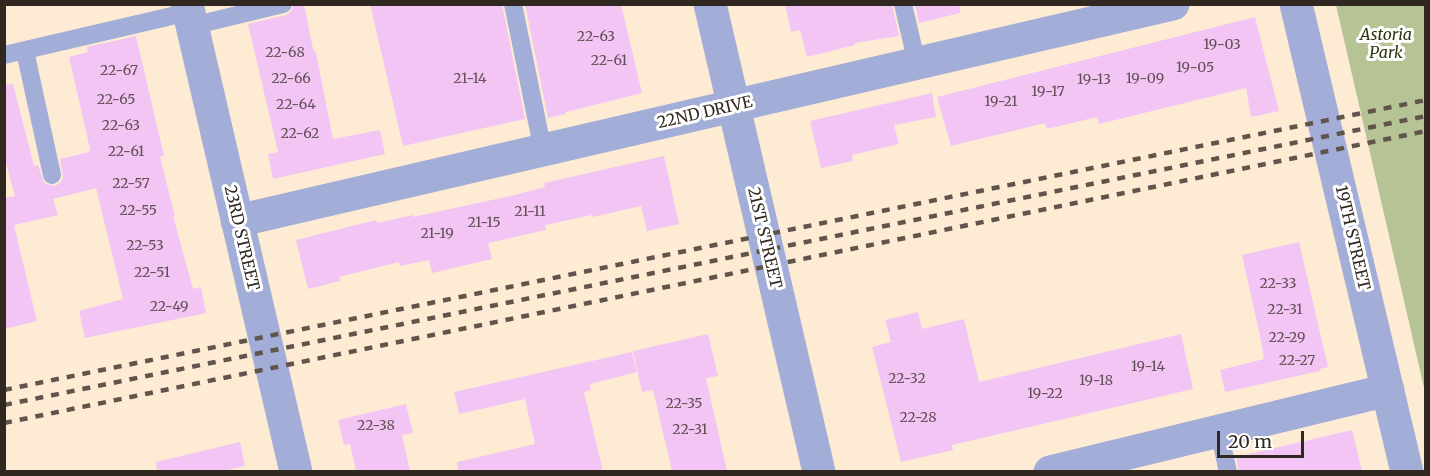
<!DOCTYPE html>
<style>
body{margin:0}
#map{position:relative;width:1430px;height:476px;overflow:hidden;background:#feebd3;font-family:Merriweather,serif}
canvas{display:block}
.frame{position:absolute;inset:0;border:6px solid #302820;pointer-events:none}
.scale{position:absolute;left:1217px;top:431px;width:87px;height:27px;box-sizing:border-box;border:3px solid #302820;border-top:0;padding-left:8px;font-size:18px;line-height:21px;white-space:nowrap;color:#302820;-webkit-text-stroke:4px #fff;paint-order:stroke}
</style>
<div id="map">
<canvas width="1430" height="476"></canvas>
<div class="frame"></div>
<div class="scale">20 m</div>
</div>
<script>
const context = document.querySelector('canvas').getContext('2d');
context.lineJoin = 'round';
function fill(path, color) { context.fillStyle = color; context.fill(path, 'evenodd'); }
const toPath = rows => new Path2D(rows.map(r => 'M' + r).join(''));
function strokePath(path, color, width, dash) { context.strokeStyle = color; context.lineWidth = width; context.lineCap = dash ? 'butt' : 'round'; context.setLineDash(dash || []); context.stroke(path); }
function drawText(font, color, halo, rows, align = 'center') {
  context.font = font + ' Merriweather,serif'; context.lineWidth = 6; context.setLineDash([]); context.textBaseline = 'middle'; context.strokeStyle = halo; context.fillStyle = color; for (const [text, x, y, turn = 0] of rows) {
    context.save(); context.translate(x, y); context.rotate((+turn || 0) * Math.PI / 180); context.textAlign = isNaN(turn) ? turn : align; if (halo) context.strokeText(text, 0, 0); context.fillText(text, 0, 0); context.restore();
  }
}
fill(toPath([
 [1336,5,1425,5,1425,392]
]), '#b5c395');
fill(toPath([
 [294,4,304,4,313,49,316,53,333,139,380,130,385,154,273,179,268,154,278,152,248,24,286,15,291,12],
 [370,4,502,4,525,119,403,146],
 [525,4,621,4,642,93,566,112,566,114,548,118],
 [785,4,892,4,899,36,855,43,855,45,807,57,800,30,791,32],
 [915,4,959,4,960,13,919,23],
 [1255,17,1279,111,1251,117,1246,88,1099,124,1097,117,1047,129,1045,123,951,146,937,97],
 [136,36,164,156,160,157,175,216,173,216,193,289,201,287,206,313,85,338,79,311,123,299,96,188,53,199,58,215,14,225,37,321,4,329,4,198,15,196,4,156,4,85,13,84,34,166,38,165,44,183,55,186,60,183,63,178,60,159,89,152,90,149,69,57,88,52,87,47],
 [932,93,936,117,894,125,899,144,852,155,853,161,821,168,810,121],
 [664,156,679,224,647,231,641,206,593,217,592,215,545,225,546,230,488,243,492,259,432,273,429,260,400,266,399,262,339,277,340,281,308,289,296,240,376,220,377,223,413,215,413,217,515,195,545,187,544,183],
 [1299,242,1328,367,1320,369,1320,371,1225,392,1220,370,1264,359,1260,336,1242,255],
 [918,312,922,329,964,319,979,382,1181,334,1193,389,952,445,953,450,901,462,872,347,891,342,885,320],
 [708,334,718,376,706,378,727,471,672,471,653,390,642,392,633,351],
 [632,352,637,372,590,384,591,390,584,392,603,471,458,471,457,462,535,444,525,399,459,414,454,392],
 [406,404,413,433,402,435,410,471,356,471,350,444,344,445,338,420],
 [1352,430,1362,471,1239,471,1236,457],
 [240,442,245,466,223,471,157,471,156,462]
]), '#f2c5f4');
strokePath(toPath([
 [513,4,543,151],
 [903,4,917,64],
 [192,26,283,4],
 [25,51,52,175],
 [4,55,189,12],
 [1219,431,1228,472]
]), '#a2add8', 18);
strokePath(toPath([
 [187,4,296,472],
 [1296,4,1407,472],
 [237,221,1173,4],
 [1050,472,1388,390]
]), '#a2add8', 33);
strokePath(toPath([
 [710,4,819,472]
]), '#a2add8', 33);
strokePath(toPath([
 [4,390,1426,100],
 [4,405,1426,116],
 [4,423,1426,131]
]), '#60554a', 4.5, [8, 8]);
drawText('14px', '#604f55', null, [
 ["22-63",596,37],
 ["19-03",1222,45],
 ["22-68",285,53],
 ["22-61",609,61],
 ["19-05",1195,68],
 ["22-67",119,71],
 ["22-66",291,79],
 ["21-14",470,79],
 ["19-09",1145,79],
 ["19-13",1094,80],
 ["19-17",1048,92],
 ["22-65",116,100],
 ["19-21",1001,102],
 ["22-64",296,105],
 ["22-63",121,126],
 ["22-62",300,134],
 ["22-61",126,152],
 ["22-57",131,184],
 ["22-55",138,211],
 ["21-11",530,212],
 ["21-15",484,223],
 ["21-19",437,234],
 ["22-53",145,246],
 ["22-51",152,273],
 ["22-33",1278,284],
 ["22-49",169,307],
 ["22-31",1285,310],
 ["22-29",1287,338],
 ["22-27",1297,361],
 ["19-14",1148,367],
 ["22-32",907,379],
 ["19-18",1096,381],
 ["19-22",1045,394],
 ["22-35",684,404],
 ["22-28",918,418],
 ["22-38",376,426],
 ["22-31",690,430]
]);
drawText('italic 16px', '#2d370c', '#fff', [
 ["Astoria",1386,35],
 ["Park",1386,53]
]);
drawText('16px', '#302820', '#fff', [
 ["22ND DRIVE",705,113,-13],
 ["23RD STREET",241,238,77],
 ["21ST STREET",764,238,77],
 ["19TH STREET",1352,238,77]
]);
</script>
